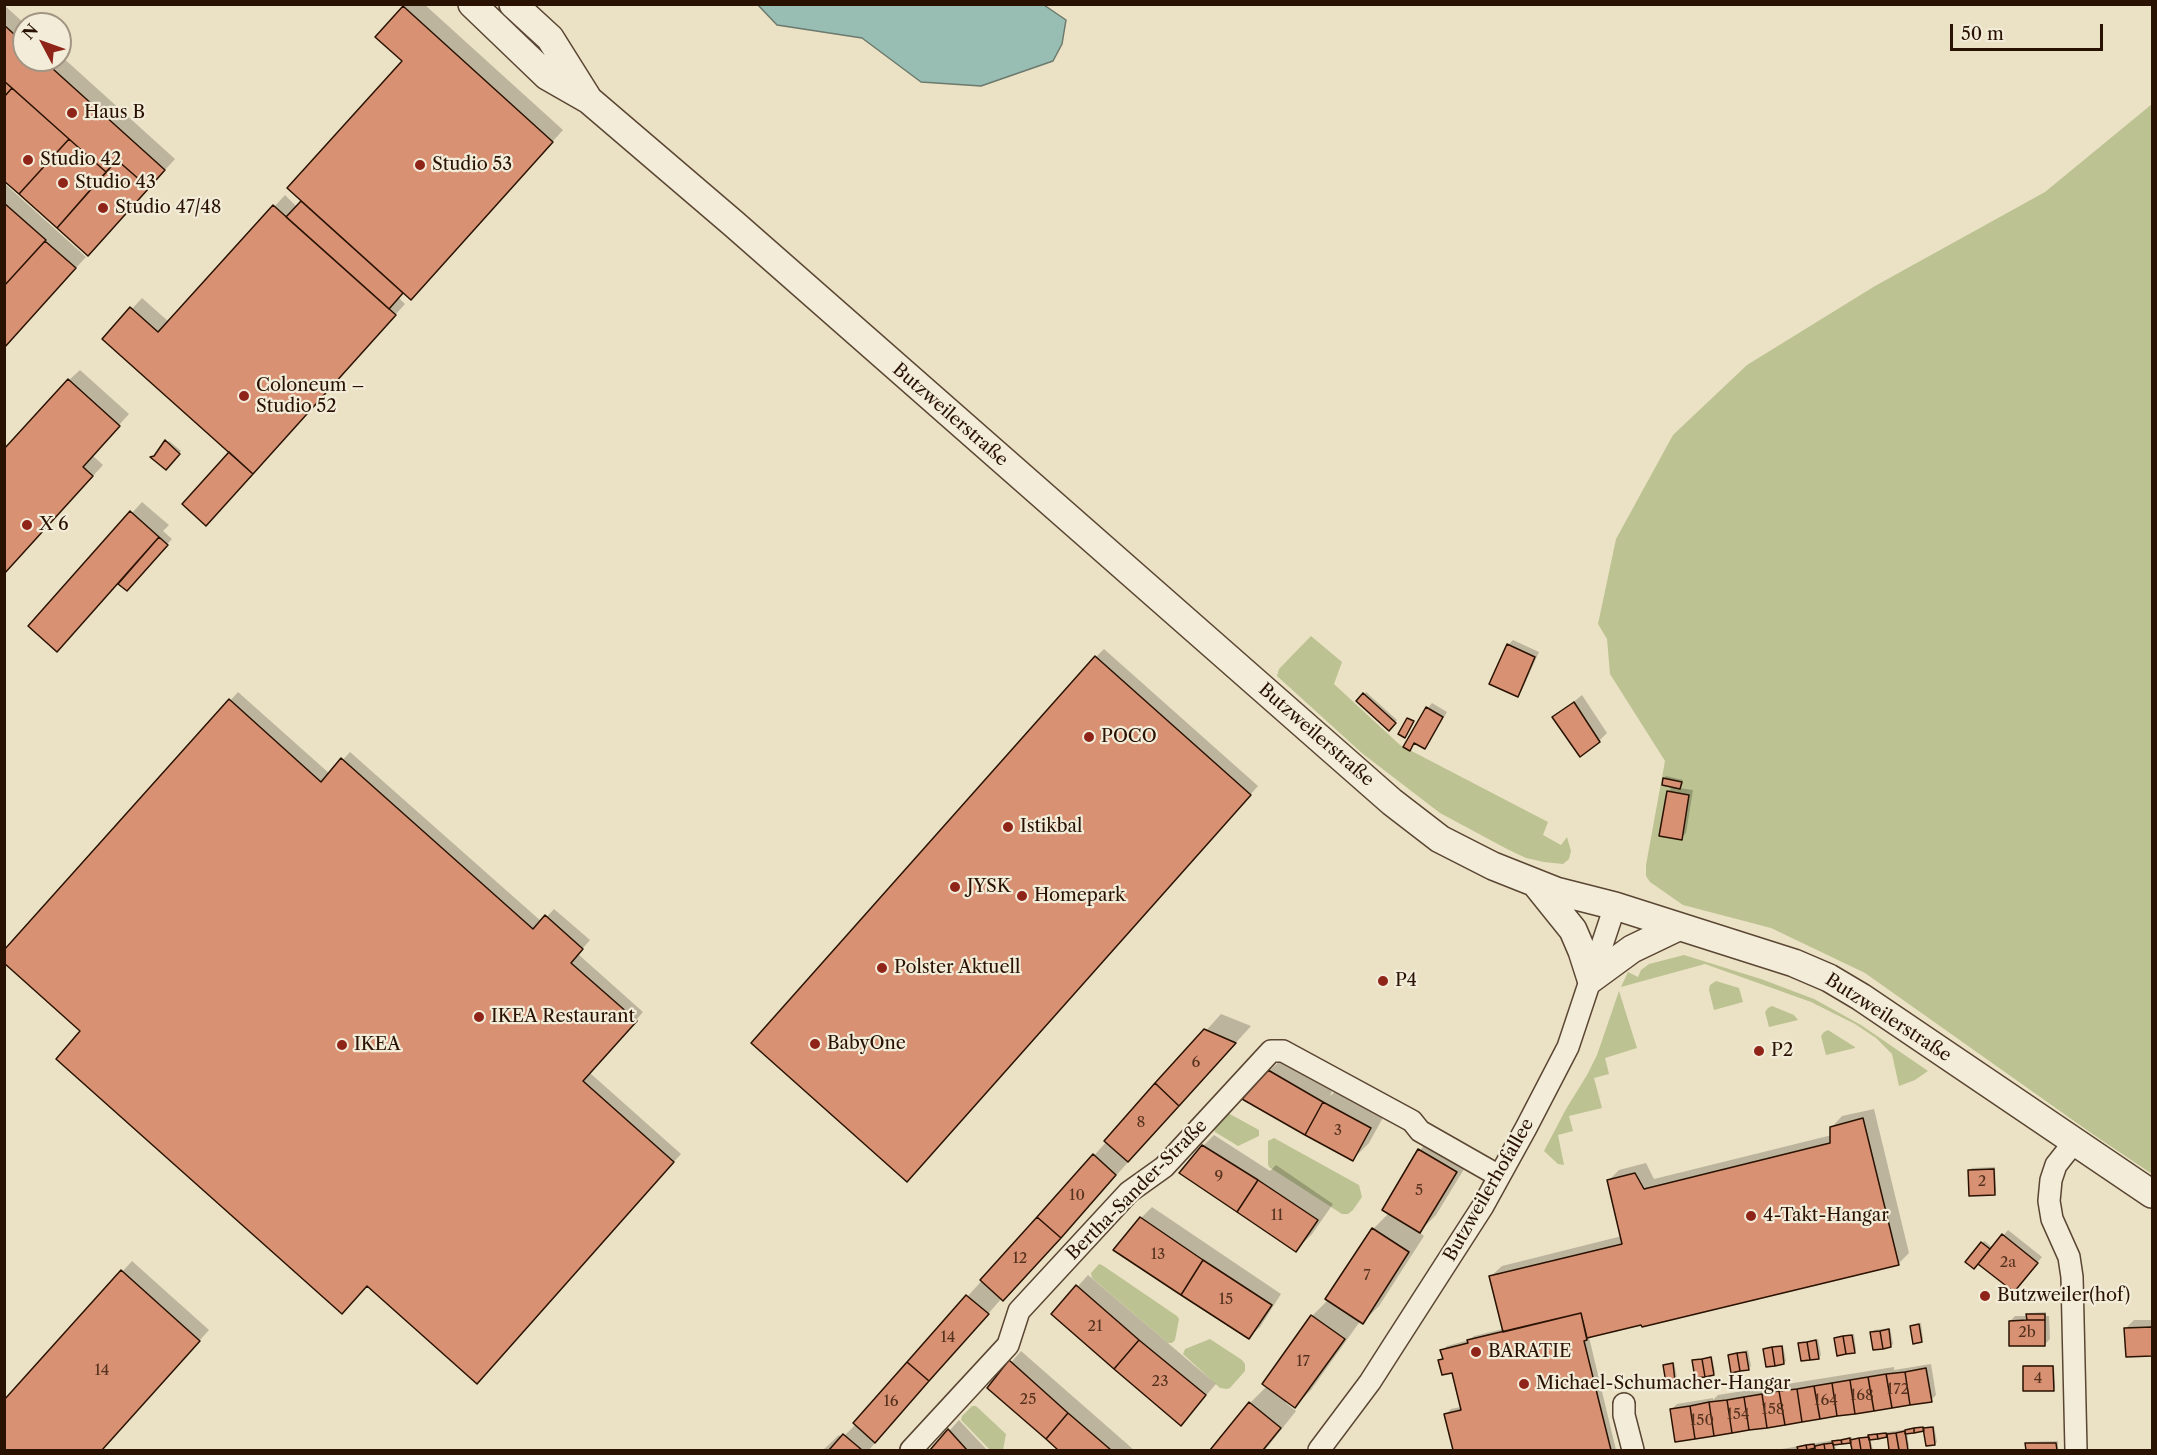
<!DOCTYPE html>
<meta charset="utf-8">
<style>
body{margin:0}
#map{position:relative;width:2157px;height:1455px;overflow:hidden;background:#ebe2c5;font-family:"Libre Caslon Text",serif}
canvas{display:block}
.frame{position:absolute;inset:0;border:6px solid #291201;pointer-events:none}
.north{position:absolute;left:12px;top:12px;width:60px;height:60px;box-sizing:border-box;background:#f2ecd9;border:2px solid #a29583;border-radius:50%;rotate:311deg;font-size:16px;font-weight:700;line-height:24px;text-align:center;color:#291201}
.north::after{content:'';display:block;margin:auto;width:21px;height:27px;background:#8f2418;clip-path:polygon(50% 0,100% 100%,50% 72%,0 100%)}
.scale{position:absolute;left:1950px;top:24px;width:153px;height:27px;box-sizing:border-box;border:3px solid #291201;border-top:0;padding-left:8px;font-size:18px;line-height:21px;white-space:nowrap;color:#291201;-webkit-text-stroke:4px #f2ecd9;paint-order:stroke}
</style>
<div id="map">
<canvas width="2157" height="1455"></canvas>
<div class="frame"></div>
<div class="north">N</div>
<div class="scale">50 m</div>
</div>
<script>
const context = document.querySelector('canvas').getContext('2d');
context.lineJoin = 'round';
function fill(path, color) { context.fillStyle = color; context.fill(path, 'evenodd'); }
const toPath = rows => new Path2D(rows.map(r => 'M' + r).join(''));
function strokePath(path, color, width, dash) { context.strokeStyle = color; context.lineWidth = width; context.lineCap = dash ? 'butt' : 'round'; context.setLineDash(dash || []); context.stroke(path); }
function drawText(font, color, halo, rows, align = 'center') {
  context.font = font + ' "Libre Caslon Text",serif'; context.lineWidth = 4.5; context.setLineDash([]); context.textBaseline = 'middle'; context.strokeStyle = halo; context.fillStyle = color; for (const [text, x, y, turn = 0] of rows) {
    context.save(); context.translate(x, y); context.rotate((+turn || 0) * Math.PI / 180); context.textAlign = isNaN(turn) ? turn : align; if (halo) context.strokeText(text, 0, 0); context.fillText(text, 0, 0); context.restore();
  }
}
fill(toPath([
 [2152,104,2152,1174,2091,1133,1865,973,1771,928,1683,905,1650,882,1646,876,1646,865,1665,761,1610,674,1607,639,1598,624,1616,539,1673,435,1747,365,1875,286,2045,192],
 [1311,636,1342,662,1334,684,1400,745,1548,822,1543,835,1561,845,1567,837,1571,851,1569,859,1563,864,1544,862,1526,858,1507,849,1440,813,1363,754,1277,676,1279,669],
 [1684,955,1761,979,1814,999,1861,1025,1928,1071,1915,1080,1899,1086,1892,1054,1876,1038,1855,1024,1811,1002,1705,964,1621,987,1628,972,1638,977,1641,970,1649,964],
 [1716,981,1739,988,1743,1002,1714,1010,1709,990,1710,985],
 [1619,991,1637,1048,1605,1058,1609,1074,1594,1078,1602,1108,1569,1116,1573,1131,1558,1135,1564,1165,1558,1164,1544,1151,1566,1109,1587,1075,1597,1055],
 [1772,1006,1794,1015,1798,1020,1769,1027,1765,1012,1768,1008],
 [1828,1030,1855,1047,1855,1048,1826,1055,1821,1036,1824,1032],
 [1228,1113,1259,1130,1259,1136,1238,1146,1215,1132,1214,1127],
 [1274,1138,1359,1185,1362,1197,1353,1210,1348,1214,1342,1214,1269,1167,1268,1164,1268,1141],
 [1099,1264,1102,1265,1177,1316,1179,1319,1175,1340,1172,1343,1168,1343,1092,1278,1091,1273],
 [1210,1339,1242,1360,1245,1364,1245,1371,1230,1388,1227,1389,1220,1388,1183,1354,1185,1349],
 [972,1406,976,1406,1006,1434,1003,1450,990,1450,961,1420,962,1416]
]), '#bcc291');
const water = toPath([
 [758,5,1044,5,1066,20,1062,44,1053,61,981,86,921,82,862,38,777,25,758,5]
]);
fill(water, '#98beb4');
strokePath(water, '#6c796c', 1.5);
fill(toPath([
 [406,4,424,4,563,130,421,287,404,291,398,297,405,304,263,462,231,452,104,339,142,298,169,322,285,195,297,207,303,201,404,61,377,36],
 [4,5,25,24,24,60,60,60,60,55,175,159,88,254,4,179],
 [4,183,86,257,4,347],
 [80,370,129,414,92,455,103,465,11,566,69,380],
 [169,441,181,451,166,468,154,458],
 [142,502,169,525,163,531,172,539,131,584,126,589,118,582,30,626],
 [1513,640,1539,652,1522,690,1517,695,1508,645],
 [1104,649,1258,786,915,1172,1096,657],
 [238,692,330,774,350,752,542,922,554,909,590,940,578,954,643,1012,590,1073,681,1154,484,1374,83,1031,4,953],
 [1366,692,1397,720,1389,728,1359,701],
 [1582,695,1607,733,1599,741,1554,718],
 [1432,703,1447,712,1430,742,1425,747,1416,742,1410,749,1428,708],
 [1666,776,1683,780,1679,788,1693,790,1686,833,1681,838,1668,792,1673,786,1664,778],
 [1221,1014,1251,1026,1019,1283,1002,1298,869,1450,823,1450,839,1435,842,1438,856,1424,968,1296],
 [1280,1061,1332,1091,1330,1096,1340,1087,1386,1112,1369,1143,1353,1159,1269,1071],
 [1874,1109,1909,1253,1898,1264,1589,1337,1616,1450,1454,1450,1446,1414,1451,1409,1461,1407,1453,1371,1440,1360,1444,1357,1442,1351,1447,1346,1469,1340,1474,1336,1503,1329,1491,1276,1502,1266,1622,1236,1608,1181,1619,1170,1646,1163,1654,1179,1832,1135,1832,1127,1842,1116],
 [1436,1134,1472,1156,1436,1215,1419,1232,1424,1236,1379,1306,1363,1322,1361,1320,1311,1390,1295,1406,1287,1400,1286,1403,1296,1411,1265,1450,1212,1450,1250,1403,1267,1386,1312,1316,1329,1299,1373,1229,1389,1213,1420,1150],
 [1214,1135,1270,1171,1276,1165,1333,1204,1312,1234,1296,1250,1203,1146],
 [1995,1167,1996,1192,1994,1194,1970,1170,1972,1168],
 [1152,1207,1281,1294,1260,1327,1249,1337,1141,1218],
 [2008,1230,2042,1257,2014,1290,1978,1262,1968,1261,1984,1241,1993,1248],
 [132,1261,209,1330,101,1450,4,1450,4,1402],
 [1088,1275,1216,1384,1181,1424,1053,1314],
 [2046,1312,2046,1316,2049,1316,2050,1339,2045,1344,2010,1321,2015,1316,2028,1316,2030,1313],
 [2134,1320,2152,1320,2152,1355,2127,1356,2126,1328],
 [1921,1323,1923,1339,1921,1341,1912,1326],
 [1890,1328,1893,1344,1891,1346,1872,1332,1874,1330],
 [1854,1334,1856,1350,1854,1352,1836,1338],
 [1818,1339,1821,1355,1819,1357,1803,1360,1800,1344],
 [1783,1345,1786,1361,1784,1363,1765,1349],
 [1748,1350,1751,1366,1749,1368,1730,1355],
 [1021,1351,1134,1450,1060,1450,989,1388],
 [1712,1356,1715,1372,1713,1374,1694,1361],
 [1674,1362,1677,1378,1675,1380,1665,1365],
 [1931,1364,1936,1395,1931,1400,1672,1409,1677,1404,1713,1398,1713,1400,1718,1395,1894,1367,1894,1370],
 [2026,1365,2054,1365,2055,1387,2053,1389,2024,1367],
 [959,1420,987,1450,932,1450],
 [1934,1426,1937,1442,1935,1444,1925,1430,1907,1432,1909,1446,1907,1448,1891,1450,1888,1435,1870,1438,1873,1450,1853,1450,1852,1441,1835,1444,1836,1450,1817,1450,1816,1447,1800,1450,1776,1450,1852,1437,1852,1439,1870,1436,1872,1434],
 [2058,1441,2058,1450,2027,1450,2027,1444,2029,1442]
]), '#0003');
const building = toPath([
 [403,6,553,142,411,300,287,188,402,61,375,37,403,6],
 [4,25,24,43,24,60,43,60,165,170,149,188,117,160,106,172,4,81,4,25],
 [4,81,12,88,4,97,4,81],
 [12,88,69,139,19,194,4,181,4,97,12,88],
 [69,139,106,172,57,228,19,194,69,139],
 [117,160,149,188,88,256,57,228,117,160],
 [301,201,403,293,389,309,286,217,301,201],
 [4,203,46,240,4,286,4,203],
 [273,205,396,315,253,474,102,339,130,307,158,332,273,205],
 [45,241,76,268,4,348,4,286,45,241],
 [68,379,120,426,83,467,93,476,4,574,4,449,68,379],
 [165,440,180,454,166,470,150,457,154,456,165,440],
 [229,452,253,474,206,526,182,504,229,452],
 [130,511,159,537,57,652,28,626,130,511],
 [159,537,168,545,127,591,118,584,159,537],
 [1507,644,1535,657,1518,697,1489,684,1507,644],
 [1095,656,1251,795,907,1182,751,1043,1095,656],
 [1363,693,1396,723,1389,731,1356,701,1363,693],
 [229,699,321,782,341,758,533,929,545,915,583,949,571,963,637,1021,583,1081,674,1162,477,1384,367,1286,342,1314,56,1059,80,1031,4,963,4,950,229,699],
 [1574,702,1600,742,1580,757,1552,717,1574,702],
 [1426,707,1443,717,1425,749,1414,743,1410,751,1403,747,1426,707],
 [1407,718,1414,721,1405,738,1398,734,1407,718],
 [1663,778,1682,782,1680,789,1662,785,1663,778],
 [1667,791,1689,795,1682,840,1659,836,1667,791],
 [1204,1029,1236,1043,1179,1106,1155,1083,1204,1029],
 [1268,1070,1323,1102,1305,1135,1242,1099,1268,1070],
 [1155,1083,1179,1106,1128,1162,1104,1141,1155,1083],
 [1323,1102,1371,1128,1353,1161,1305,1135,1323,1102],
 [1863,1118,1899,1265,1642,1327,1641,1325,1587,1338,1581,1313,1503,1332,1489,1276,1622,1244,1607,1180,1635,1173,1644,1189,1830,1143,1830,1127,1863,1118],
 [1202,1145,1258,1180,1237,1212,1179,1173,1202,1145],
 [1418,1149,1457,1172,1420,1233,1382,1210,1418,1149],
 [1093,1154,1116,1175,1061,1238,1037,1217,1093,1154],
 [1994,1169,1995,1195,1969,1196,1968,1170,1994,1169],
 [1258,1180,1318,1220,1296,1252,1237,1212,1258,1180],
 [1037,1217,1061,1238,1003,1301,980,1280,1037,1217],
 [1140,1217,1203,1260,1181,1295,1113,1250,1140,1217],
 [1372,1228,1409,1252,1363,1324,1325,1299,1372,1228],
 [2002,1234,2038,1263,2014,1292,1978,1264,2002,1234],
 [1981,1242,1990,1249,1974,1269,1965,1262,1981,1242],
 [1203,1260,1272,1305,1249,1339,1181,1295,1203,1260],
 [121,1270,200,1341,102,1450,4,1450,4,1400,121,1270],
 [1076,1285,1139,1340,1114,1369,1051,1314,1076,1285],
 [966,1295,989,1314,929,1381,907,1362,966,1295],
 [1581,1313,1587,1340,1584,1341,1611,1450,1453,1450,1444,1414,1461,1410,1452,1373,1442,1375,1438,1360,1443,1359,1440,1350,1468,1343,1467,1340,1581,1313],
 [2026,1314,2045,1314,2045,1320,2027,1320,2026,1314],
 [1311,1315,1345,1339,1295,1408,1262,1384,1311,1315],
 [2027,1320,2045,1320,2045,1346,2009,1346,2009,1321,2027,1320],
 [1919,1324,1922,1342,1913,1344,1910,1326,1919,1324],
 [2152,1327,2152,1356,2126,1357,2124,1328,2152,1327],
 [1889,1329,1891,1347,1883,1349,1880,1331,1889,1329],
 [1880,1331,1883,1349,1873,1350,1870,1332,1880,1331],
 [1852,1335,1855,1353,1846,1354,1843,1336,1852,1335],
 [1843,1336,1846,1354,1837,1356,1834,1338,1843,1336],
 [1139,1340,1206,1395,1181,1426,1114,1369,1139,1340],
 [1816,1340,1819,1359,1810,1360,1807,1342,1816,1340],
 [1807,1342,1810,1360,1801,1361,1798,1343,1807,1342],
 [1782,1346,1784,1364,1775,1366,1772,1347,1782,1346],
 [1772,1347,1775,1366,1766,1367,1763,1349,1772,1347],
 [1746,1352,1749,1370,1740,1371,1737,1353,1746,1352],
 [1737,1353,1740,1371,1731,1373,1728,1355,1737,1353],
 [1711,1357,1714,1375,1705,1377,1702,1359,1711,1357],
 [1702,1359,1705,1377,1695,1378,1692,1360,1702,1359],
 [1009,1360,1068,1413,1046,1439,987,1388,1009,1360],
 [907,1362,929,1381,875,1443,853,1423,907,1362],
 [1673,1363,1675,1381,1666,1383,1663,1365,1673,1363],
 [2023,1366,2053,1366,2054,1391,2023,1391,2023,1366],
 [1926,1368,1932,1402,1910,1405,1905,1372,1926,1368],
 [1905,1372,1910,1405,1892,1408,1886,1374,1905,1372],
 [1886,1374,1892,1408,1874,1411,1868,1377,1886,1374],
 [1868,1377,1874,1411,1855,1414,1850,1380,1868,1377],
 [1850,1380,1855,1414,1837,1416,1832,1383,1850,1380],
 [1832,1383,1837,1416,1820,1419,1814,1386,1832,1383],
 [1814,1386,1820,1419,1802,1422,1797,1389,1814,1386],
 [1797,1389,1802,1422,1785,1425,1779,1391,1797,1389],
 [1779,1391,1785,1425,1767,1428,1762,1394,1779,1391],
 [1762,1394,1767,1428,1749,1430,1744,1397,1762,1394],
 [1744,1397,1749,1430,1732,1433,1727,1400,1744,1397],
 [1727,1400,1732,1433,1714,1436,1709,1402,1727,1400],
 [1249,1402,1281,1428,1263,1450,1210,1450,1249,1402],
 [1709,1402,1714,1436,1695,1439,1690,1406,1709,1402],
 [1690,1406,1695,1439,1675,1442,1670,1409,1690,1406],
 [1068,1413,1111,1450,1058,1450,1046,1439,1068,1413],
 [1923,1427,1924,1431,1914,1433,1914,1428,1923,1427],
 [1933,1427,1935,1445,1926,1446,1923,1428,1933,1427],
 [1914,1428,1914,1433,1905,1434,1905,1430,1914,1428],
 [948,1429,967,1450,930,1450,948,1429],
 [1905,1431,1908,1450,1899,1450,1896,1433,1905,1431],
 [1886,1433,1887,1437,1878,1439,1877,1434,1886,1433],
 [1896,1433,1899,1450,1889,1450,1887,1434,1896,1433],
 [843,1434,862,1450,829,1450,843,1434],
 [1877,1434,1878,1439,1869,1440,1868,1435,1877,1434],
 [1869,1437,1871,1450,1861,1450,1859,1438,1869,1437],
 [1850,1438,1851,1443,1842,1444,1841,1440,1850,1438],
 [1859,1438,1861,1450,1852,1450,1850,1440,1859,1438],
 [1841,1440,1842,1444,1833,1445,1832,1441,1841,1440],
 [1833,1443,1834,1450,1825,1450,1824,1444,1833,1443],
 [2025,1443,2056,1443,2057,1450,2026,1450,2025,1443],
 [1814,1444,1815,1448,1807,1450,1806,1445,1814,1444],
 [1824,1444,1825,1450,1815,1450,1815,1446,1824,1444],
 [1806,1445,1807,1450,1798,1450,1797,1447,1806,1445]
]);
fill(building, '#d99174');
strokePath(building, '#291201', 1.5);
const minor = toPath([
 [2075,1141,2056,1165,2051,1180,2049,1201,2052,1219,2069,1257,2072,1277,2076,1450],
 [1624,1404,1624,1415,1633,1450],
 [911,1450,1008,1345,1019,1311,1129,1192,1164,1167,1271,1051,1283,1051,1412,1121,1420,1131,1499,1176],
 [1319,1450,1370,1382,1393,1346,1483,1206,1526,1128,1568,1047,1615,906]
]);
const tertiary = toPath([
 [472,4,547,76,589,100,734,224,1335,752,1392,802,1440,839,1493,866,1556,891,1615,906,1794,963,1829,978,1861,997,2152,1194],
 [513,4,550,38,587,97],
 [1536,884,1573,930,1582,951,1591,979,1632,949,1678,927]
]);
strokePath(minor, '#5a4632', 24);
strokePath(tertiary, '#5a4632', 30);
strokePath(minor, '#f2ecd9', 21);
strokePath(tertiary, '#f2ecd9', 27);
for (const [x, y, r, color] of [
 [72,113,6,"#8f2418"],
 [28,160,6,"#8f2418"],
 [420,165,6,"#8f2418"],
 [63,183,6,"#8f2418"],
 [103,208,6,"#8f2418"],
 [244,396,6,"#8f2418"],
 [27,525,6,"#8f2418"],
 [1089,737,6,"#8f2418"],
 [1008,827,6,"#8f2418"],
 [955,887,6,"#8f2418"],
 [1022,896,6,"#8f2418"],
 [882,968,6,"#8f2418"],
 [1383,981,6,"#8f2418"],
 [479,1017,6,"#8f2418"],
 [815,1044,6,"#8f2418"],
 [342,1045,6,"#8f2418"],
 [1759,1051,6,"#8f2418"],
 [1751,1216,6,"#8f2418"],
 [1985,1296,6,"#8f2418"],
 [1476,1352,6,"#8f2418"],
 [1524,1384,6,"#8f2418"]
]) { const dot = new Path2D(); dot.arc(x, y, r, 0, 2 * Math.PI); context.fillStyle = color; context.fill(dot); strokePath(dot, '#f2ecd9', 2); }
drawText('15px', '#55321e', null, [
 ["6",1196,1063],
 ["8",1141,1123],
 ["3",1338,1131],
 ["9",1219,1177],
 ["2",1982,1182],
 ["5",1419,1191],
 ["10",1077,1196],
 ["11",1277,1216],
 ["13",1158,1255],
 ["12",1020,1259],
 ["2a",2008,1263],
 ["7",1367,1276],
 ["15",1226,1300],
 ["21",1095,1327],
 ["2b",2027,1333],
 ["14",948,1338],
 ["17",1303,1362],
 ["14",102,1371],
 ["4",2038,1379],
 ["23",1160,1382],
 ["172",1898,1390],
 ["168",1862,1396],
 ["25",1028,1400],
 ["164",1826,1401],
 ["16",891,1402],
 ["158",1773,1410],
 ["154",1738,1415],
 ["150",1702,1421]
]);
drawText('18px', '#291201', '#f2ecd9', [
 ["Haus B",84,113],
 ["Studio 42",40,160],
 ["Studio 53",432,165],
 ["Studio 43",75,183],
 ["Studio 47/48",115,208],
 ["Coloneum –",256,386],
 ["Studio 52",256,407],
 ["X 6",39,525],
 ["POCO",1101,737],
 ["Istikbal",1020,827],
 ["JYSK",967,887],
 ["Homepark",1034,896],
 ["Polster Aktuell",894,968],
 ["P4",1395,981],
 ["IKEA Restaurant",491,1017],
 ["BabyOne",827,1044],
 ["IKEA",354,1045],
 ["P2",1771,1051],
 ["4-Takt-Hangar",1763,1216],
 ["Butzweiler(hof)",1997,1296],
 ["BARATIE",1488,1352],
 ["Michael-Schumacher-Hangar",1536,1384]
], 'left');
drawText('18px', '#291201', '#f2ecd9', [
 ["Butzweilerstraße",950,415,41],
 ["Butzweilerstraße",1316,735,41],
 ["Butzweilerstraße",1888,1018,33],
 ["Bertha-Sander-Straße",1137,1190,-45],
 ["Butzweilerhofallee",1489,1190,-60]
]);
</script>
